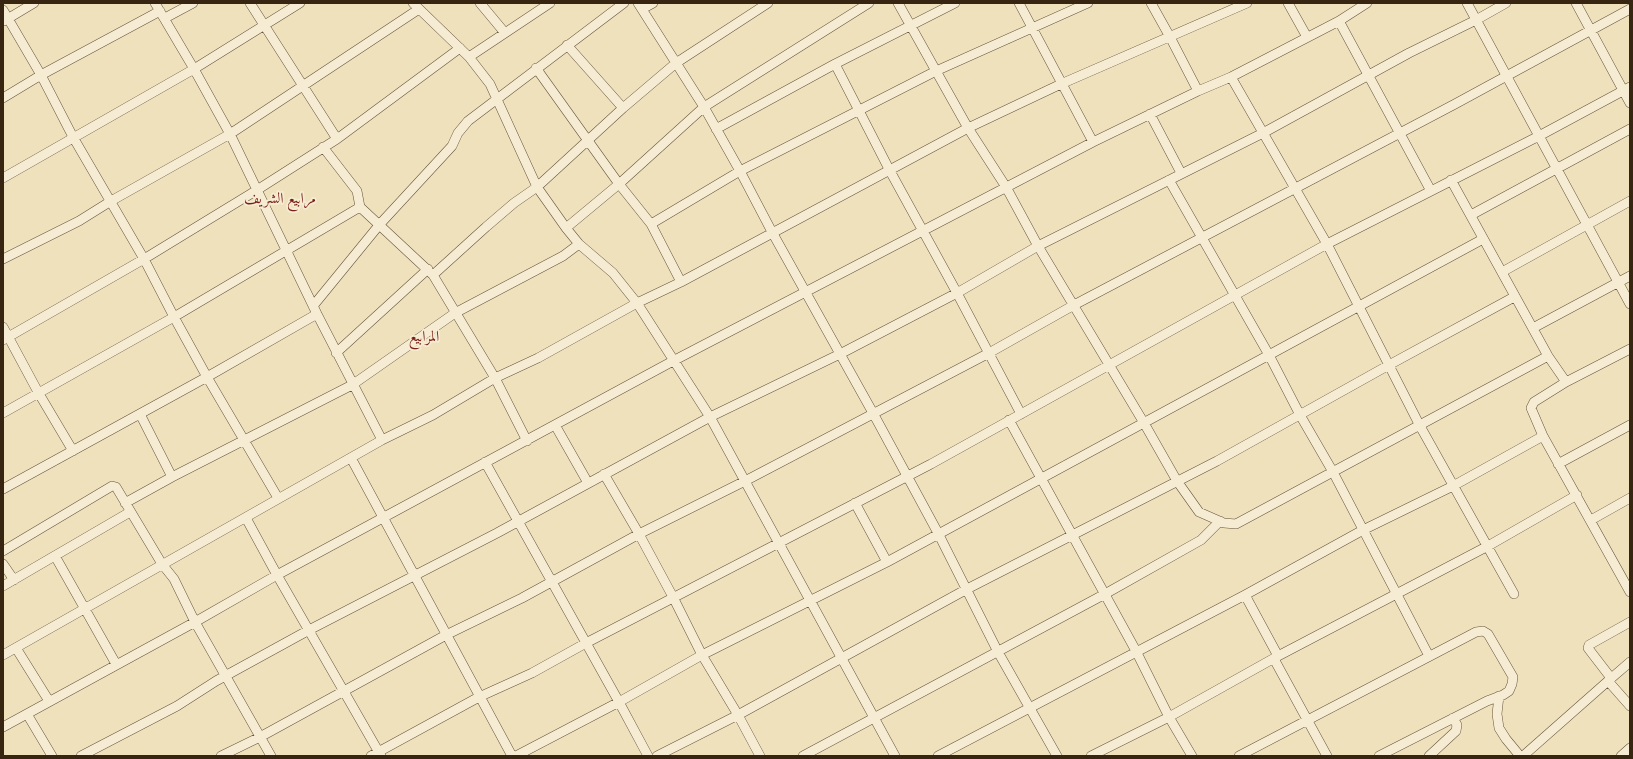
<!DOCTYPE html>
<meta charset="utf-8">
<style>
body{margin:0}
#map{position:relative;width:1633px;height:759px;overflow:hidden;background:#efe1bc;font-family:"Gentium Book Plus",serif}
canvas{display:block}
.frame{position:absolute;inset:0;border:4px solid #372512;pointer-events:none}
</style>
<div id="map">
<canvas width="1633" height="759"></canvas>
<div class="frame"></div>
</div>
<script>
const context = document.querySelector('canvas').getContext('2d');
context.lineJoin = 'round';
const toPath = rows => new Path2D(rows.map(r => 'M' + r).join(''));
function strokePath(path, color, width, dash) { context.strokeStyle = color; context.lineWidth = width; context.lineCap = dash ? 'butt' : 'round'; context.setLineDash(dash || []); context.stroke(path); }
function drawText(font, color, halo, rows, align = 'center') {
  context.font = font + ' "Gentium Book Plus",Amiri,serif'; context.lineWidth = 3.5; context.setLineDash([]); context.textBaseline = 'middle'; context.strokeStyle = halo; context.fillStyle = color; for (const [text, x, y, turn = 0] of rows) {
    context.save(); context.translate(x, y); context.rotate((+turn || 0) * Math.PI / 180); context.textAlign = isNaN(turn) ? turn : align; if (halo) context.strokeText(text, 0, 0); context.fillText(text, 0, 0); context.restore();
  }
}
const minor = toPath([
 [155,3,194,69,230,134,317,314,382,440],
 [250,3,337,139],
 [413,3,469,57,490,84,537,187,566,228,579,244,613,273,637,303,710,417,895,756],
 [480,3,505,33],
 [638,3,704,107,740,171,772,232,873,413,938,533,998,652,1057,756],
 [898,3,936,71,968,128,1006,187,1038,246,1144,423,1177,481,1199,512,1224,523,1236,524,1548,356],
 [1019,3,1093,142],
 [1151,3,1170,37,1198,91],
 [1288,3,1307,37],
 [1467,3,1630,304],
 [1576,3,1630,103],
 [642,9,653,3],
 [3,10,41,75,73,137,144,259,174,317,207,377,278,498],
 [165,18,193,3],
 [4,21,34,3],
 [1339,21,1431,191],
 [567,45,623,108],
 [469,57,550,3],
 [835,64,890,171,957,293,1021,414],
 [536,68,619,184,651,224,681,282],
 [1231,77,1327,244,1420,426,1514,594],
 [3,98,41,75,160,11],
 [1150,114,1181,173],
 [716,129,835,64,955,3],
 [323,147,357,191,360,207,433,275,495,378,527,441],
 [3,178,194,69,300,3],
 [1169,180,1269,355,1300,415,1333,472,1429,656],
 [1451,180,1548,356,1566,382],
 [1471,215,1630,129],
 [651,224,740,171,936,71,1088,3],
 [566,228,619,184,704,107,869,3],
 [3,259,79,221,111,201,230,134,419,9],
 [1502,272,1630,201],
 [433,275,486,227,514,203,537,187,623,108,676,63,768,3],
 [313,306,380,224,452,146,458,133,468,121,624,3],
 [3,327,38,392,73,451],
 [1533,328,1630,276],
 [3,340,144,259,257,190,337,139,460,48],
 [1630,349,1566,382,1534,402,1531,408,1543,436,1630,592],
 [336,353,428,269],
 [3,413,174,317,360,207],
 [140,414,172,477],
 [1009,420,1136,651,1169,717,1192,756],
 [555,425,588,483],
 [351,458,512,756],
 [485,462,619,702,648,756],
 [1558,464,1630,425],
 [604,474,639,534,673,597,702,655,738,715,760,756],
 [3,489,207,377,317,314],
 [125,503,172,477,352,385,455,313,563,256,579,244],
 [855,503,887,562],
 [246,518,277,575,381,756],
 [1591,520,1630,498],
 [3,551,112,486,116,487,162,564,174,579,195,622,271,756],
 [55,556,116,664],
 [3,564,14,580],
 [3,586,130,512],
 [1245,595,1278,656],
 [16,648,49,701],
 [3,655,382,440,433,415,495,378,538,358,637,303,681,282,968,128,1061,84,1247,3],
 [1274,659,1327,756],
 [1611,678,1591,652,1588,648,1589,645,1630,622],
 [1608,681,1630,706],
 [1499,696,1497,714,1499,728,1506,739,1520,756],
 [27,714,52,756],
 [3,727,195,622,277,575,673,361,1093,142,1198,91,1231,77,1339,21,1367,3],
 [81,756,177,706,216,681,309,630,497,533,710,417,840,354,957,293,1038,246,1263,133,1409,53,1476,20,1506,3],
 [221,756,260,737,446,635,522,598,639,534,745,481,989,353,1074,305,1455,104,1630,9],
 [371,756,479,697,532,673,586,643,931,464,1327,244,1539,136,1630,87],
 [516,756,619,702,702,655,887,562,1483,239],
 [657,756,738,715,967,589,1217,461,1389,365,1514,297],
 [803,756,1105,594,1201,540,1220,521],
 [938,756,1245,595,1363,530,1453,486,1543,436],
 [1091,756,1169,717,1278,656,1488,546,1577,495],
 [1239,756,1476,632,1483,631,1488,634,1513,677,1512,684,1509,691,1503,695,1487,701,1379,756],
 [1429,756,1456,731,1457,725,1453,718],
 [1523,756,1608,681,1630,662],
 [1621,756,1630,748]
]);
strokePath(minor, '#65543c', 10);
strokePath(minor, '#f5ecd3', 9);
drawText('15px', '#7a1f14', '#f5ecd3', [
 ["مرابيع الشريف",280,199],
 ["المرابيع",424,337]
]);
</script>
